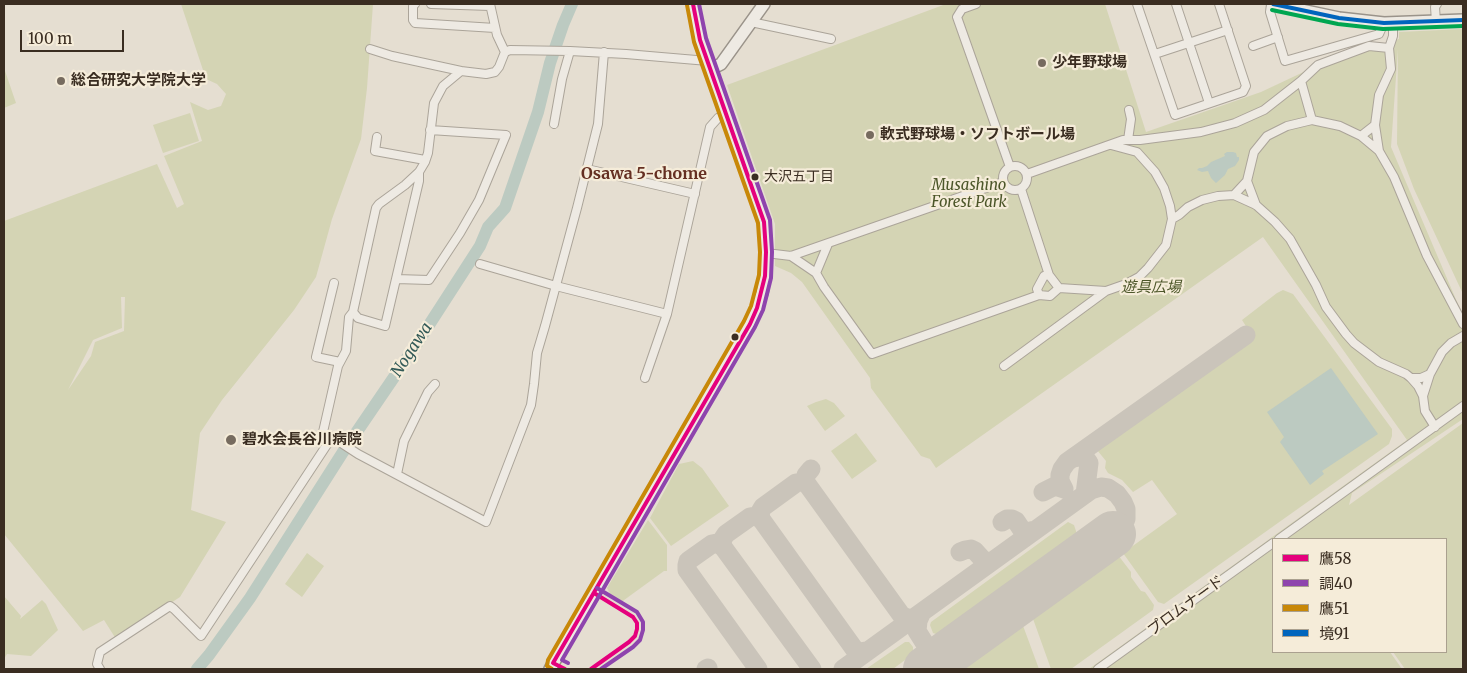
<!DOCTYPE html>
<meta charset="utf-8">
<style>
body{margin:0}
#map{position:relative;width:1467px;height:673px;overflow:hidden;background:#e5ded1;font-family:Merriweather,"Noto Sans JP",serif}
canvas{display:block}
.frame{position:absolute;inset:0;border:5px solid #3a2d21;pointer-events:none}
.legend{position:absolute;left:1272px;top:538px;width:175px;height:115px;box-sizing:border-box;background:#f5ecd9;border:1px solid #aaa08f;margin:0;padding:6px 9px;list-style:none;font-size:15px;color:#3a2d21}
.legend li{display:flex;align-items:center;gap:10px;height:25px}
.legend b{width:25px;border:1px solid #aaa08f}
.scale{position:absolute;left:20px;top:30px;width:104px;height:22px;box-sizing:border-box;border:2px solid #3a2d21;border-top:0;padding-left:6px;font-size:15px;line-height:18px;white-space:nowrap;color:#3a2d21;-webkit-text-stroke:4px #f5ecd9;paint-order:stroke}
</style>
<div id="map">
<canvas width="1467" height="673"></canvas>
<div class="frame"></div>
<ul class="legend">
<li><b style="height:6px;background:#e5007d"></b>鷹58</li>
<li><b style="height:6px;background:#8e44ad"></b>調40</li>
<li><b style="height:6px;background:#c88808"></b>鷹51</li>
<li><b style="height:6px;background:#0065bd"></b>境91</li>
</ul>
<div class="scale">100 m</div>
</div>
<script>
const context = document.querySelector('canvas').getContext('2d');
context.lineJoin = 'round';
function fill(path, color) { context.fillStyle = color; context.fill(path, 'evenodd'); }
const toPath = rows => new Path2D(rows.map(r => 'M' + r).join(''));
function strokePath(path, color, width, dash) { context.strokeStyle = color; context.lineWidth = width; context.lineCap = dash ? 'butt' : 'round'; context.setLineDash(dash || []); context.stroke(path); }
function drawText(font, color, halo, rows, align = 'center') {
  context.font = font + ' Merriweather,"Noto Sans JP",serif'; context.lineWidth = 4.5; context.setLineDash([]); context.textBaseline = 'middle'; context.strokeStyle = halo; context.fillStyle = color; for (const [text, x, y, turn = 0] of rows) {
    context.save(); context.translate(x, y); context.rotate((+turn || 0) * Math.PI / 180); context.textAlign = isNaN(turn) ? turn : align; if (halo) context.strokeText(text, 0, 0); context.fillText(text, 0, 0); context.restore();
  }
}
fill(toPath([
 [181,4,373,4,367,88,361,139,332,219,316,277,294,310,222,400,200,433,191,510,226,522,180,597,116,639,104,620,83,631,4,534,4,221,157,164,177,208,184,204,164,156,202,141,190,102,208,110,221,106,226,94,217,84,206,79],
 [121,297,125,297,124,331,95,342,91,356,68,390,93,340,122,328],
 [946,4,1105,4,1146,132,1261,92,1327,61,1399,39,1399,32,1463,29,1463,294,1414,189,1397,144,1398,49,1391,147,1463,316,1463,419,1352,493,1349,505,1463,423,1463,669,1405,669,1393,652,1446,652,1446,539,1273,539,1273,652,1390,652,1402,669,1089,669,1407,440,1263,237,936,468,930,459,921,456,871,388,870,378,802,282,791,273,775,266,775,224,727,85],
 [4,68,16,103,4,108],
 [190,113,199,141,163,153,153,125],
 [1283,290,1293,294,1392,429,1392,436,1389,444,1164,604,1158,602,1123,553,1177,514,1152,480,1133,492,1122,480,1108,473,1105,468,1106,461,1097,450,1253,337,1242,320,1277,293],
 [826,399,834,403,845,416,825,431,807,406,816,402],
 [856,433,877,461,852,479,831,451],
 [693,461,702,468,729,506,671,546,650,518,679,464],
 [648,520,667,545,667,571,664,571,620,603,612,598,607,588],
 [1068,522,1074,525,1076,531,1076,535,939,635,933,633,930,625,931,622],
 [307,553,324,566,302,597,285,584],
 [1118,555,1131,572,1131,577,1141,591,1145,592,1154,605,1153,610,1071,669,1051,669,1032,616],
 [4,596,21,616,20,619,42,600,46,604,58,630,31,656,7,654,4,659],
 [1022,623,1039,669,959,669],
 [905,642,909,642,913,647,913,654,893,669,866,669]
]), '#d4d4b4');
fill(toPath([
 [1227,152,1233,152,1236,153,1237,157,1239,157,1239,160,1235,166,1228,169,1225,175,1216,183,1211,178,1208,171,1202,172,1197,170,1199,168,1202,168,1207,166,1211,162,1225,156,1224,154],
 [1331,368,1378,434,1322,471,1324,474,1310,485,1280,442,1284,437,1267,412]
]), '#bccac1');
strokePath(toPath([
 [197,669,209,655,250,598,343,452,418,342,480,246,488,227,505,208,538,112,550,63,563,25,572,4]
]), '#bccac1', 12);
strokePath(toPath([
 [1074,458,1084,456,1089,463,1085,494],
 [811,469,806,475,805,480,807,484,902,616,910,619,915,617],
 [807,484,802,482,796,483,763,507,760,512,761,519,855,650,860,652,867,651],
 [1064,489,1060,481,1060,475,1062,469,1067,462,1246,335],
 [1043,492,1055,486,1064,489],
 [1002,522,1007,519,1012,519,1016,521,1022,530,1026,532,1035,530],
 [723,547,722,540,726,534,750,517,755,516,761,519],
 [960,552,965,550,971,549,975,551,984,561,988,562,994,560],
 [922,612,918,621,917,631,927,647,929,655,927,664,924,669],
 [927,647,935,651,941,652,950,651,954,649],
 [706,669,708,668],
 [758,669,687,570,687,565,688,561,712,544,717,543,723,547,812,669],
 [843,669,1091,490,1101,487,1108,488,1117,494,1123,502,1126,509,1126,519,1123,525,1119,530]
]), '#cac4ba', 19);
strokePath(toPath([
 [926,669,1113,534]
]), '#cac4ba', 46);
const street = toPath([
 [415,4,413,6,413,20,415,23,495,28],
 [431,4,490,6],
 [976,4,962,9,957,17,1010,167],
 [1137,4,1175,115,1243,92,1246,86,1219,4],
 [1176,4,1209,103],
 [1271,4,1270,12,1285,61,1379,34,1384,23],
 [751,22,831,39],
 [1436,22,1435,7,1437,4],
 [1253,46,1278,37],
 [370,49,392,56,461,71],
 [505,52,510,50,570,51,626,54,708,61],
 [1155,54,1228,30],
 [1301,81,1312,120],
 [554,124,562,79,570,51],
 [1375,125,1379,151],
 [1361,136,1379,151,1394,177,1427,256,1463,324],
 [377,137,375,151,425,160],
 [1128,140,1131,119,1129,110],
 [1111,145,1137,152,1155,172,1164,188,1170,206,1172,219],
 '1003 178a12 12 0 1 1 24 0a12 12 0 1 1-24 0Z',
 [587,169,695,194],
 [1027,174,1123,140,1140,140,1201,132,1235,123,1264,110,1301,81,1318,65,1369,46,1389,48],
 [1247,181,1256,205],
 [1021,189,1049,275,1059,288,1106,291,1126,284,1139,277,1148,268,1166,245,1172,219,1179,215,1188,207,1202,200,1218,196,1234,195,1256,205,1275,222,1290,239,1316,285,1326,307,1346,334,1354,343,1379,362,1406,374,1411,378,1418,386,1423,396,1425,411,1435,427],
 [1234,195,1247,181,1254,152,1267,136,1287,126,1312,120,1340,126,1361,136,1375,125,1379,95,1391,69,1389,48,1393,36,1393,23],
 [828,244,816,273,824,287,872,354,1039,295],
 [766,253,791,256,1003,182],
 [791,256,816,273],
 [480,264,556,286,667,314],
 [1049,275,1044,276,1037,289,1039,295,1050,296,1059,288],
 [396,279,429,280,460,233,479,200,506,135,430,130],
 [334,283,316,357,340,362],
 [353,312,358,318,385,326,419,181,419,172],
 [1004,366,1106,291],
 [645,378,667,314,710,127,718,118,726,113],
 [1411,378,1421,378,1430,374,1442,352,1451,343,1463,336],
 [1423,396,1430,374],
 [332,437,358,454,486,522,531,405,534,384,537,353,545,326,577,208,598,124,604,52],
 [397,474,404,441,428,392,435,384],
 [1279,539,1463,406],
 [100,669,97,664,100,652,170,606,174,609,201,636,332,437,323,432,338,366,346,351,349,317,353,312,376,208,379,204,405,185,419,172,425,162,428,153,434,103,443,86,461,71,486,74,495,72,499,67,505,52,497,35,490,4],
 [1098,669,1273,543]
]);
const secondary = toPath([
 [1273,4,1339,18,1384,23,1463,20],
 [711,69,721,64,764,4],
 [550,669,750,324,762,293,765,276,766,252,764,222,700,40,693,4]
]);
strokePath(street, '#aba499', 10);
strokePath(secondary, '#9a938a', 14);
strokePath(street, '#eeeae3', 8);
strokePath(secondary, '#eeeae3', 11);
strokePath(toPath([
 [565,669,553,663,750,324,757,308,765,276,766,252,764,222,700,40,693,4],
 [591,669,629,642,635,636,637,629,637,623,633,617,594,593]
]), '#e5007d', 4);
strokePath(toPath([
 [597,588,637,612,643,622,643,630,640,640,633,647,601,669],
 [568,663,562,660,755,327,763,310,771,278,772,252,770,220,706,38,699,4]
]), '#8e44ad', 4);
strokePath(toPath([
 [552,669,547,666,548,660,744,321,751,306,759,275,760,252,758,223,694,42,687,5]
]), '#c88808', 4);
strokePath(toPath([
 [1273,4,1339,18,1384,23,1463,20]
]), '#0065bd', 4);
strokePath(toPath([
 [1272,10,1338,24,1383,29,1463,26]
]), '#00a651', 4);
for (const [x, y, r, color] of [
 [1042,63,5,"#766b5f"],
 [61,81,5,"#766b5f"],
 [870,135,5,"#766b5f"],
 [755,177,4.5,"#3a2d21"],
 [735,337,4.5,"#3a2d21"],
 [231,440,6,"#766b5f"]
]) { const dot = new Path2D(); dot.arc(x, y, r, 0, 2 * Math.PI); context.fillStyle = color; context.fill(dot); strokePath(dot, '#f5ecd9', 2); }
drawText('14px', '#3a2d21', '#f5ecd9', [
 ["大沢五丁目",764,177]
], 'left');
drawText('bold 15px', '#3a2d21', '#f5ecd9', [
 ["少年野球場",1052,63],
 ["総合研究大学院大学",71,81],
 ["軟式野球場・ソフトボール場",880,135],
 ["碧水会長谷川病院",242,440]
], 'left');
drawText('italic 15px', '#4c5629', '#f5ecd9', [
 ["Musashino",969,186],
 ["Forest Park",969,203],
 ["遊具広場",1151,288]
]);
drawText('15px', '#3a2d21', '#f5ecd9', [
 ["プロムナード",1186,606,-36]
]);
drawText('bold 16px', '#652f22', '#f5ecd9', [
 ["Osawa 5-chome",644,174]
]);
drawText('italic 16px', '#315956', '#f5ecd9', [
 ["Nogawa",412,350,-57]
]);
</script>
